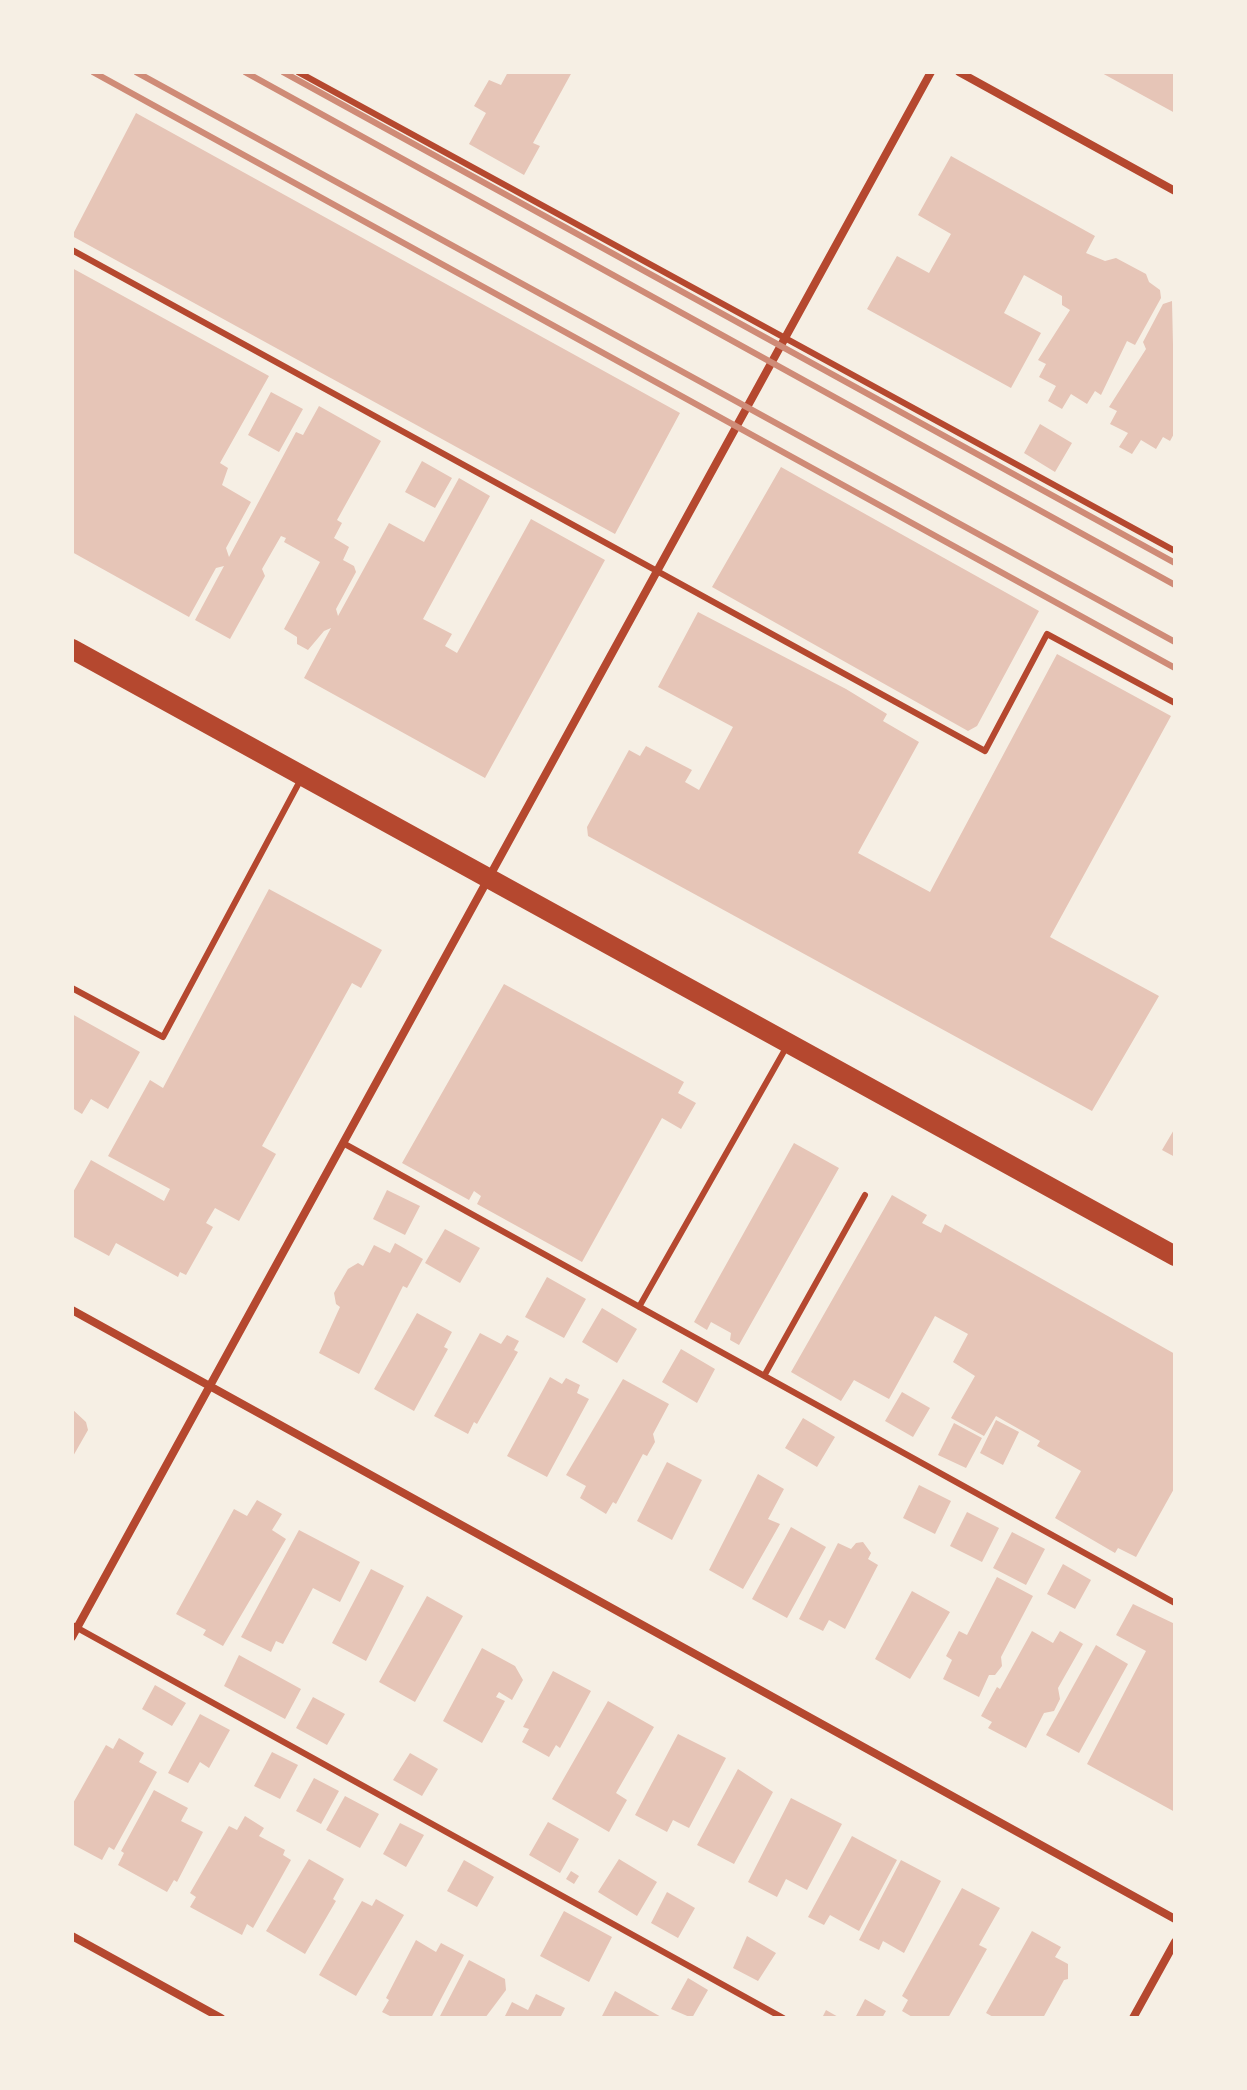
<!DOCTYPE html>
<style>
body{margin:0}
#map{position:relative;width:1247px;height:2090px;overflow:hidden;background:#f6efe4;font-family:"PT Sans Narrow",sans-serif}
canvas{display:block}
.frame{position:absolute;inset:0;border:74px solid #f6efe4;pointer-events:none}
</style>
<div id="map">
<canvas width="1247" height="2090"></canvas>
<div class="frame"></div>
</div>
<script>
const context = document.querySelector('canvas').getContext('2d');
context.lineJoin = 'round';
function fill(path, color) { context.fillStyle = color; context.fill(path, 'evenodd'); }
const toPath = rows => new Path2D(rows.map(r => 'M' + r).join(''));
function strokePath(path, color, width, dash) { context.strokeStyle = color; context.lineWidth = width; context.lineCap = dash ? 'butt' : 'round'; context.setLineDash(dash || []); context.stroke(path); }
fill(toPath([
 [508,72,572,72,533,143,540,146,524,175,469,144,486,113,474,106,489,80,501,85],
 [1100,72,1175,72,1175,113],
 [136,113,680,413,615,534,72,236],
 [951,156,1095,236,1086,253,1105,261,1116,258,1146,274,1149,282,1160,290,1161,298,1135,345,1127,341,1101,395,1095,391,1087,404,1071,394,1062,409,1048,401,1056,386,1039,377,1046,364,1038,360,1070,310,1062,305,1062,296,1024,275,1004,313,1041,333,1011,388,867,309,897,256,929,273,951,234,918,215],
 [72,268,269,376,220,463,228,468,222,485,251,502,226,548,229,557,296,432,303,435,319,406,381,441,337,520,342,523,334,538,349,547,343,560,354,566,356,572,336,609,338,616,389,523,424,542,459,478,490,496,423,619,452,634,445,646,457,653,531,519,605,560,485,778,304,678,331,628,324,631,308,650,297,644,297,637,284,629,320,562,284,542,286,538,281,536,262,569,265,576,230,639,195,620,224,566,216,568,189,617,72,552],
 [1172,301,1175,432,1170,441,1163,437,1156,449,1141,440,1132,454,1119,447,1128,433,1110,424,1117,411,1109,407,1146,349,1143,342,1163,304],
 [271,392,303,409,279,452,248,435],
 [1040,424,1072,443,1055,472,1024,453],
 [422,461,452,478,435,508,405,492],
 [781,467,1039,611,977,726,968,731,712,587],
 [698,612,846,689,887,714,883,721,919,742,858,853,930,892,1057,654,1171,716,1050,937,1159,996,1092,1111,588,836,587,827,629,750,640,756,646,746,692,770,685,782,699,790,733,727,658,687],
 [269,889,382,950,361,988,352,983,262,1146,276,1154,239,1221,215,1208,206,1223,213,1227,186,1275,180,1272,178,1277,116,1243,109,1256,72,1236,72,1194,91,1160,164,1201,170,1189,108,1156,150,1080,163,1088],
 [504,984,684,1082,678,1093,696,1103,681,1129,662,1118,582,1262,477,1204,481,1196,474,1191,469,1200,402,1163],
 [72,1014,140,1052,108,1109,91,1099,82,1114,72,1108],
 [1175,1128,1175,1157,1162,1150],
 [794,1143,839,1168,739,1345,730,1340,731,1333,711,1322,707,1330,694,1322],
 [387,1190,420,1206,405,1235,373,1219],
 [892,1195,927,1215,922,1223,941,1233,945,1224,1175,1354,1175,1487,1136,1557,1118,1548,1115,1553,1055,1518,1081,1471,1037,1446,1040,1441,996,1416,984,1436,951,1418,975,1376,953,1362,968,1334,935,1316,889,1399,854,1380,841,1401,791,1372],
 [445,1229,480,1248,460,1283,425,1263],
 [395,1243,423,1259,407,1288,403,1286,359,1374,319,1353,340,1307,336,1304,334,1293,348,1269,358,1263,363,1266,374,1245,390,1253],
 [547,1277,586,1299,564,1338,525,1317],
 [602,1308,637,1329,617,1363,582,1342],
 [417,1313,452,1332,444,1347,448,1349,414,1411,374,1389],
 [480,1333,501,1344,507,1335,519,1341,514,1350,518,1352,477,1424,474,1422,468,1434,434,1416],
 [681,1349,715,1369,697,1403,662,1382],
 [550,1377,562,1384,566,1378,580,1385,577,1393,589,1399,547,1477,507,1456],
 [623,1379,669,1404,653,1434,655,1442,647,1456,643,1454,616,1504,613,1502,606,1514,580,1498,586,1486,566,1475],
 [902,1392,930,1408,913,1437,885,1421],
 [72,1409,86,1422,88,1430,72,1458],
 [803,1418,835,1437,817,1467,785,1448],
 [996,1420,1019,1432,1003,1465,980,1453],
 [954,1423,982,1438,966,1468,938,1455],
 [667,1462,702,1480,672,1540,637,1521],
 [758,1474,784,1489,768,1519,780,1524,743,1589,709,1570],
 [919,1485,951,1501,935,1534,903,1518],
 [257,1500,282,1514,272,1530,286,1539,223,1646,203,1635,206,1630,176,1614,234,1509,247,1516],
 [967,1512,999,1528,982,1562,950,1546],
 [791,1527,826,1547,787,1618,752,1599],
 [299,1530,360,1562,340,1602,313,1588,283,1644,276,1641,271,1652,241,1637],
 [1012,1532,1045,1549,1026,1585,993,1568],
 [863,1542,871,1553,868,1559,878,1565,845,1629,829,1620,823,1631,799,1619,838,1543,851,1549,856,1543],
 [1063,1564,1091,1580,1075,1609,1047,1594],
 [371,1569,404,1586,366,1661,332,1643],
 [997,1577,1033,1596,1001,1657,1002,1666,995,1675,989,1675,979,1697,943,1679,952,1660,946,1656,959,1631,967,1635],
 [912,1591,950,1612,910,1679,875,1659],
 [427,1596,463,1616,415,1702,379,1682],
 [1133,1604,1175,1624,1175,1812,1087,1764,1146,1651,1116,1635],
 [1032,1631,1053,1643,1060,1631,1083,1644,1058,1688,1060,1699,1054,1711,1044,1713,1026,1748,988,1728,992,1722,981,1716,997,1687,1000,1689],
 [1096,1645,1128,1664,1079,1753,1046,1735],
 [482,1648,515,1666,523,1680,512,1700,499,1692,496,1697,505,1701,482,1743,443,1721],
 [239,1655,301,1689,285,1719,224,1686],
 [553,1671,591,1691,560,1748,556,1745,549,1757,522,1742,529,1729,523,1727],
 [155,1685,186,1703,172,1726,142,1709],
 [313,1697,345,1714,327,1745,296,1728],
 [608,1701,654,1727,616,1793,627,1800,609,1832,552,1799],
 [200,1714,230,1730,209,1768,200,1762,188,1783,168,1773],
 [678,1734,726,1758,689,1828,673,1820,667,1832,635,1815],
 [119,1738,144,1753,139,1762,157,1772,114,1850,109,1847,102,1860,72,1844,72,1805,106,1745,113,1749],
 [272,1752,298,1765,280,1799,254,1786],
 [410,1753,438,1769,422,1796,393,1780],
 [738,1769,773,1792,734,1864,697,1845],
 [314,1778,339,1791,321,1824,296,1811],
 [154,1790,188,1808,181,1821,203,1832,177,1882,174,1880,167,1892,118,1865,124,1853,121,1851],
 [345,1796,379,1814,360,1848,326,1830],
 [791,1798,842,1824,807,1890,786,1879,777,1897,748,1882],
 [245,1816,264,1828,259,1836,285,1850,283,1855,291,1860,253,1928,247,1924,242,1935,190,1907,196,1897,190,1893,229,1826,237,1830],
 [548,1822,579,1839,560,1873,529,1855],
 [400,1823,424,1835,406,1867,383,1854],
 [852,1836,897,1860,859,1931,830,1915,824,1925,808,1917],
 [309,1859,344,1879,333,1899,336,1901,305,1954,266,1931],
 [619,1859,657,1882,637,1916,598,1892],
 [464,1860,494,1877,477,1907,447,1891],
 [901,1860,941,1881,904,1953,883,1941,879,1950,859,1940],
 [571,1871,579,1876,574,1884,566,1879],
 [962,1888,1000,1908,979,1945,987,1949,948,2018,914,2018,902,2011,908,2000,902,1996],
 [667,1892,695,1908,678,1938,651,1923],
 [376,1899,404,1915,356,1996,319,1975,362,1901,372,1906],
 [564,1911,612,1937,589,1982,540,1956],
 [1032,1931,1061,1947,1055,1957,1068,1964,1068,1979,1064,1980,1043,2018,995,2018,986,2013],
 [747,1936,776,1953,758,1981,733,1968],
 [416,1940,436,1952,441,1943,464,1955,431,2018,394,2018,382,2012,389,2000,386,1998],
 [469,1960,505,1979,506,1990,485,2018,439,2018],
 [688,1978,708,1990,692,2018,671,2009],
 [615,1991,663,2018,601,2018],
 [536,1994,565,2008,560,2018,504,2018,512,2002,528,2010],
 [865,1999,886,2011,882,2018,855,2018],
 [826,2010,840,2018,822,2018]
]), '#e6c5b7');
strokePath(toPath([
 [298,72,1175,551],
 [72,250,985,751,1047,634,1175,703],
 [72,988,163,1037,301,779],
 [343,1143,1175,1603],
 [639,1307,787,1046],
 [764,1376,865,1195],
 [72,1625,783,2018]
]), '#b5482f', 6);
strokePath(toPath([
 [959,72,1175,191],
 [72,1310,1175,1919],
 [72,1637,931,72],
 [72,1936,221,2018],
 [1133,2018,1175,1942]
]), '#b5482f', 8);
strokePath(toPath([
 [72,649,1175,1256]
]), '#b5482f', 20);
strokePath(toPath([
 [93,72,1175,668],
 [136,72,1175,642],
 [245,72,1175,585],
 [283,72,1175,563]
]), '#cf8b77', 6);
</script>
